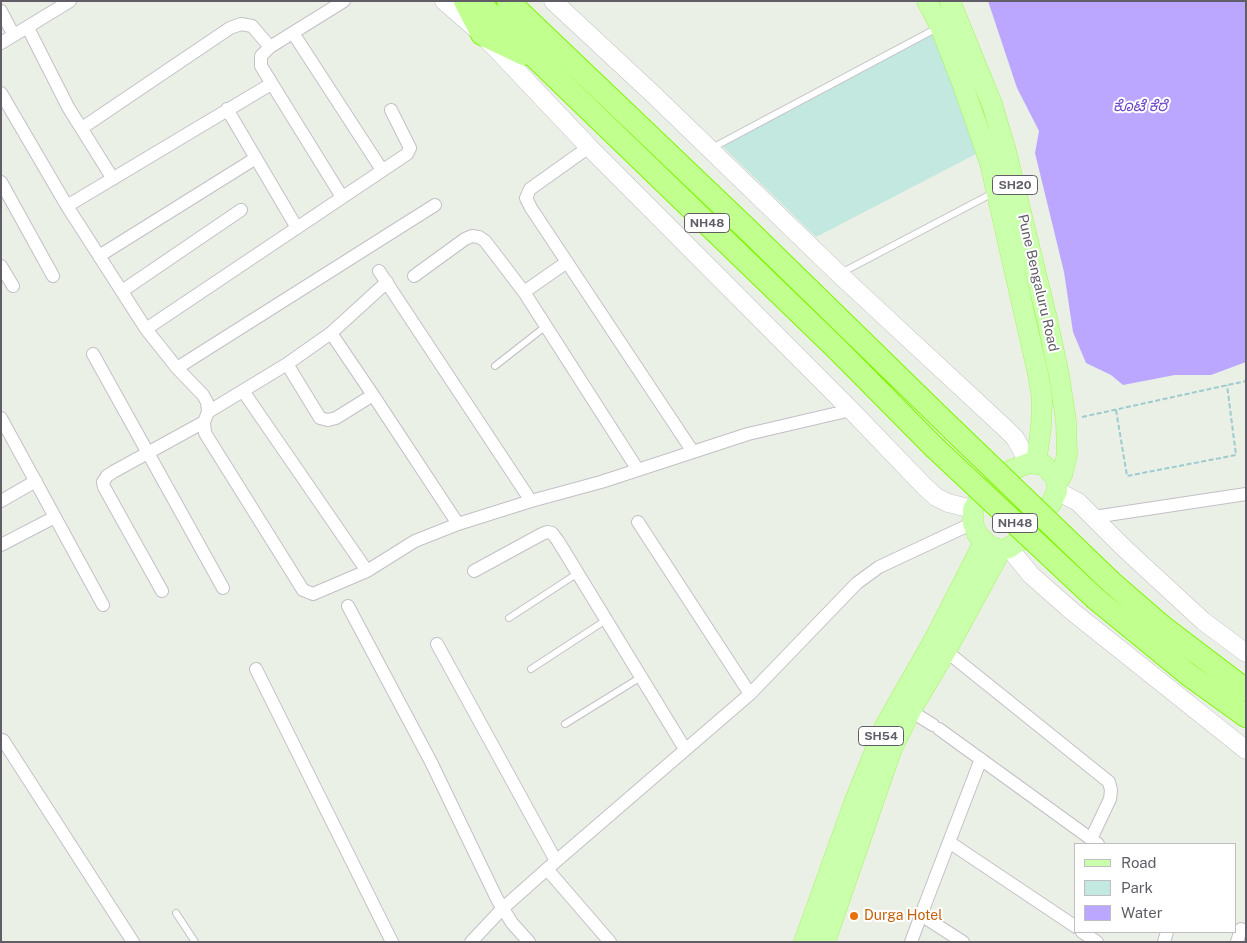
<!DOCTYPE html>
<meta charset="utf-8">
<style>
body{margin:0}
#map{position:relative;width:1247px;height:943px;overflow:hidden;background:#eaf0e6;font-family:"Public Sans",sans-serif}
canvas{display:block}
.frame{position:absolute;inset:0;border:2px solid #615d66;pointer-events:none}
.legend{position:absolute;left:1074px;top:843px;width:162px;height:90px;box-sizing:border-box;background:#fff;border:1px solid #c0bec2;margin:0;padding:6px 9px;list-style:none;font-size:15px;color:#615d66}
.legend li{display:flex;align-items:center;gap:10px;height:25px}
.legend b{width:25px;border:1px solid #c0bec2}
</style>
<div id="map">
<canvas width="1247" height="943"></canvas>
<div class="frame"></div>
<ul class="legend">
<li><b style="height:6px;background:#caffac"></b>Road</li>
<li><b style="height:14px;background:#c2e8e0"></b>Park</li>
<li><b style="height:14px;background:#bba7ff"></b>Water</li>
</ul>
</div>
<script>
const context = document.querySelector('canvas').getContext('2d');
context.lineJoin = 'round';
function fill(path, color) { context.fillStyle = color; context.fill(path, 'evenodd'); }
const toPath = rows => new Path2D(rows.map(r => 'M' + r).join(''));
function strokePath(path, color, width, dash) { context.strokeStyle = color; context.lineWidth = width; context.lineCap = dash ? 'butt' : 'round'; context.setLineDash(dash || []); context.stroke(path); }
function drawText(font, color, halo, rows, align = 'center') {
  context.font = font + ' "Public Sans","Noto Sans Kannada",sans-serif'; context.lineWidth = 4; context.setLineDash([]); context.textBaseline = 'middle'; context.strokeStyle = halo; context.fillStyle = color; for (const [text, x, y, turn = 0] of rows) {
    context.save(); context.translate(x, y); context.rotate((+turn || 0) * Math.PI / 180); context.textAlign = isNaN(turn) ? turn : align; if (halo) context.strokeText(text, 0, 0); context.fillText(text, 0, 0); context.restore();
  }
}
fill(toPath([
 [935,33,976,154,816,237,722,146]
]), '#c2e8e0');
fill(toPath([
 [988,1,1246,1,1246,362,1211,375,1175,375,1123,385,1111,375,1086,363,1073,332,1064,272,1035,153,1039,131,1017,88]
]), '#bba7ff');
const lane = toPath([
 [712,148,939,27],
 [841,273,993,193],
 [495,366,546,326],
 [509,618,578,573],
 [531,669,606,620],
 [565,724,641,677],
 [176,913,195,942]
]);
const street = toPath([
 [1,11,13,34],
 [28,28,68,107,113,179],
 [293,33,382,170],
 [1,43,70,1],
 [1,93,67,206,146,329,177,368,203,395,207,402,208,412,204,422,205,433,303,590,313,594,367,571,415,541,458,524,531,501,601,482,748,434,851,410],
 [227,109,297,228],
 [82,128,230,28,241,24,252,26,270,47],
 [589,147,530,189,526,198,531,208,693,452],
 [1,182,53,276],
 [342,197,261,66,261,56,270,47,344,1],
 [67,206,271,84],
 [99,256,256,158],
 [1,266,13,286],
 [379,271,531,501],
 [414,276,465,239,472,236,479,237,485,241,524,292,638,470],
 [122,291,241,210],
 [524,292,567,262],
 [146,329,407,154,410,148,391,110],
 [331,333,373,395,458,524],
 [93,354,223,588],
 [287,364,320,418,328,420,336,418,373,395],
 [177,368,435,205],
 [243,391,367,571],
 [208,412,287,364,331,333,387,282],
 [1,418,103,605],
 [1,501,36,481],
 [1094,517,1246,494],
 [638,522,750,694],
 [1,545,55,517],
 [474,571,542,534,547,532,552,533,558,541,685,749],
 [162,591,104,487,103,482,107,476,113,472,204,422],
 [348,606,431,762,497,899,512,923,529,942],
 [437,644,556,861],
 [946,651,1109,782,1111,790,1110,799,1091,839],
 [256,669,392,942],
 [906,708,933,725],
 [939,729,1098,844],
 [3,740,133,942],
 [981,759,949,842,1076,927],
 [949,842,921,915,963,942],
 [547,869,610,942],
 [1082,932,1097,942],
 [471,942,502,909,547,869,750,694,857,583,879,567,973,523],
 [911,942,921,915],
 [1164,942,1167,932],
 [1237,942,1241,929]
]);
const secondary = toPath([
 [444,1,482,34,589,147,851,410,925,487,936,497,948,503,973,509],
 [553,1,655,96,839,274,1006,429,1015,438,1029,463],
 [1057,491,1078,502,1124,548,1203,621,1246,653],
 [1009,548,1031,575,1073,612,1246,750]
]);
const primary = toPath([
 [927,1,940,26,964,88,990,163,1038,374,1042,398,1041,428,1036,463],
 [950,1,992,104,1006,151,1047,319,1059,375,1066,421,1067,455,1062,475,1057,483],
 [1029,463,1044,465,1055,477,1057,483,1057,491,1052,502,1025,537,1009,548,1001,550,989,546,977,534,973,523,973,509,985,490,998,479,1009,471,1029,463],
 [804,942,854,803,885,726,934,640,984,542],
 [825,942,891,751,911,710,946,651,1001,550]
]);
const highway = toPath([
 [465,1,482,34,524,54],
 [477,1,837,349,934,447],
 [508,1,748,230,952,429],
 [1111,582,1163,627,1246,690],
 [1096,599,1189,675,1246,716]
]);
strokePath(lane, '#c3bfc7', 8);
strokePath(street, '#c3bfc7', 14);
strokePath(secondary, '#c4c0c9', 19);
strokePath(primary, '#a5f55a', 21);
strokePath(highway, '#7ef600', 24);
strokePath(toPath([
 [1116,410,1127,476,1236,455,1227,385],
 [1082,417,1246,381]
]), '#9ecbce', 2, [5, 2.5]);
strokePath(lane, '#fff', 6);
strokePath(street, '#fff', 12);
strokePath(secondary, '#fff', 18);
strokePath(primary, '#caffac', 20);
strokePath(highway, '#c1ff8e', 22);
const highwayBridge = toPath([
 [952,429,1111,582],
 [934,447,1096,599]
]);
strokePath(highwayBridge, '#7ef600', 24, []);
strokePath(highwayBridge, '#c1ff8e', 22);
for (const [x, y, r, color] of [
 [854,916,5,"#e8710a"]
]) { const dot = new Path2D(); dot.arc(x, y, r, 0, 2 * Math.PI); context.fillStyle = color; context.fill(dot); strokePath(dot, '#fff', 2); }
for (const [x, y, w] of [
 [1015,185,45],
 [707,223,45],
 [1015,523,45],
 [881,736,45]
]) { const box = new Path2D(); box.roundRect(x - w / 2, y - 9.5, w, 19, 4); context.fillStyle = '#fff'; context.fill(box); strokePath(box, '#615d66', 1); }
drawText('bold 12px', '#615d66', null, [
 ["SH20",1015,185],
 ["NH48",707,223],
 ["NH48",1015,523],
 ["SH54",881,736]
]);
drawText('14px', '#615d66', '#fff', [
 ["Pune Bengaluru Road",1038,283,77]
]);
drawText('14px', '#c56008', '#fff', [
 ["Durga Hotel",864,916]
], 'left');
drawText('italic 15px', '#6d45c7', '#fff', [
 ["ಕೊಟೆ ಕೆರೆ",1140,106]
]);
</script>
